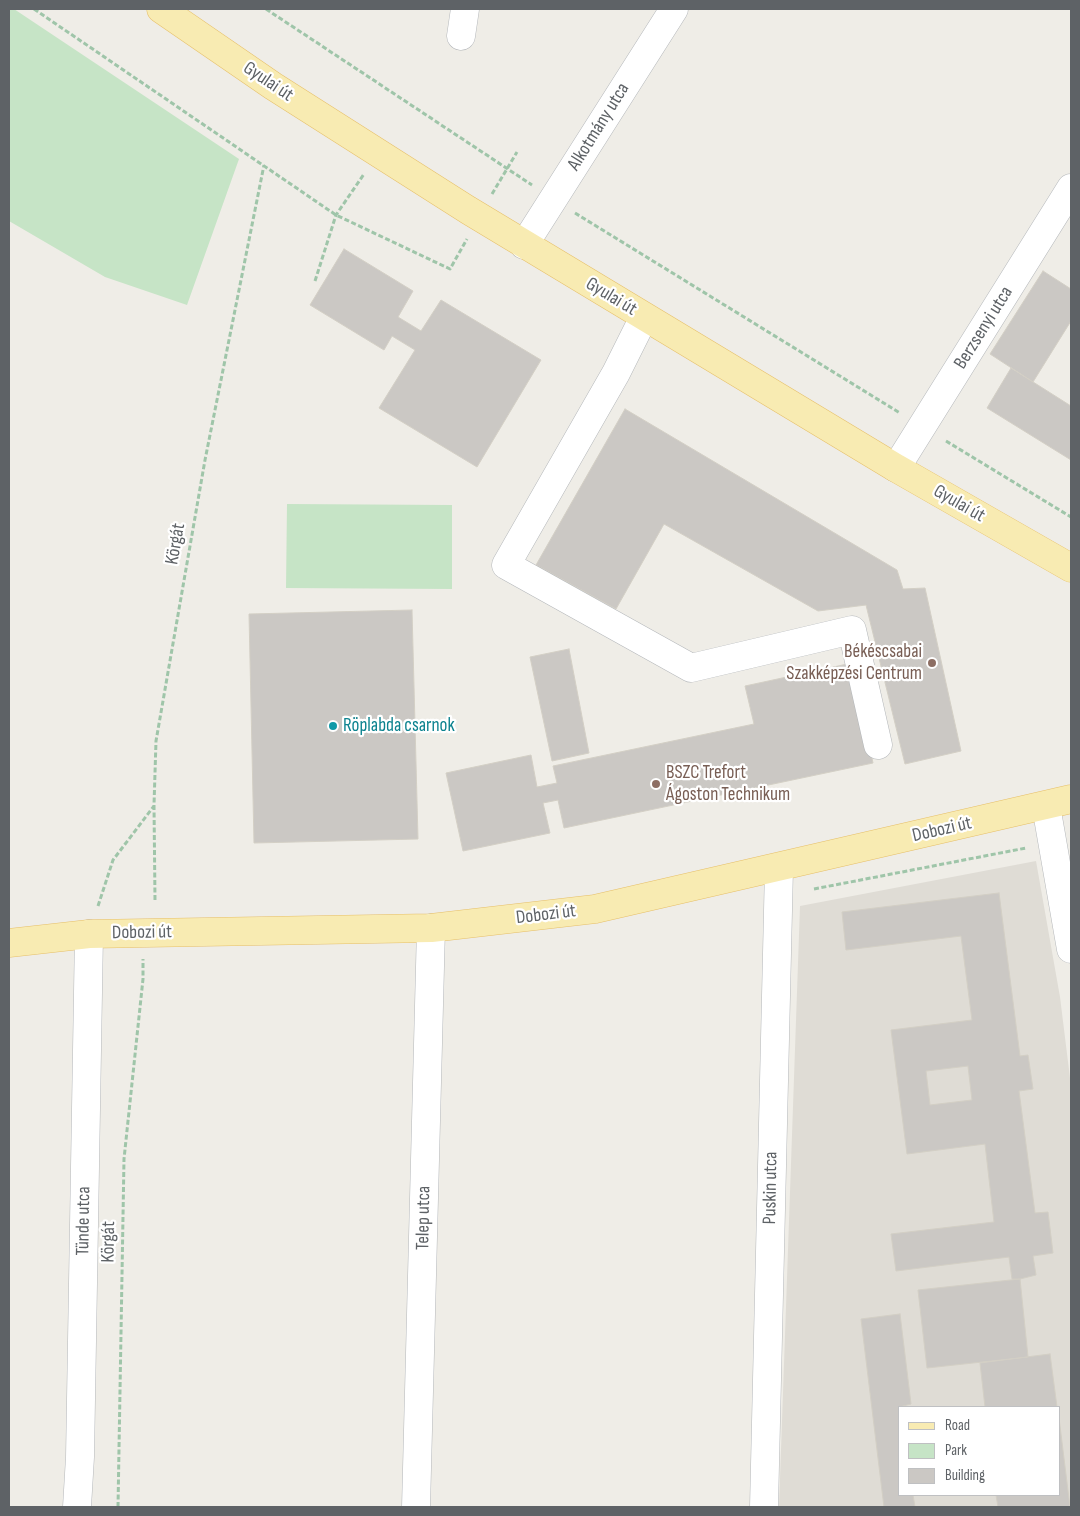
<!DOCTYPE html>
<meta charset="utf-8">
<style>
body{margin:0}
#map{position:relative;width:1080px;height:1516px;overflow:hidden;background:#efede7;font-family:"Sofia Sans Condensed",sans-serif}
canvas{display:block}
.frame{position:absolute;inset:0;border:10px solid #5e6266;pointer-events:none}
.legend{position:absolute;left:898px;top:1406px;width:162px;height:90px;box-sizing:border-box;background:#fff;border:1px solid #bfc0c2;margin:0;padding:6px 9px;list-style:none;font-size:15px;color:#5e6266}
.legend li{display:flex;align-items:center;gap:10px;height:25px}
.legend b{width:25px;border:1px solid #bfc0c2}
</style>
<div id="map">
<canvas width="1080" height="1516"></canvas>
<div class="frame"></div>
<ul class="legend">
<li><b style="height:6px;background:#f8ebb2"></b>Road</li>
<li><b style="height:14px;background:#c6e4c6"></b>Park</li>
<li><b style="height:14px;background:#cbc8c4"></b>Building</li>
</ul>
</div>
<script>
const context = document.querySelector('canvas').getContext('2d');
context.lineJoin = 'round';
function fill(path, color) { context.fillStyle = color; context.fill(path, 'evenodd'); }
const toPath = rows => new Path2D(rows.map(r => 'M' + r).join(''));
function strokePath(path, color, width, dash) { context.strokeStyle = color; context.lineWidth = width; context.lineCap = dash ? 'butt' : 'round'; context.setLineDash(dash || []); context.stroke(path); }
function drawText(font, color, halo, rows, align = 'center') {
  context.font = font + ' "Sofia Sans Condensed",sans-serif'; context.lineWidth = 4.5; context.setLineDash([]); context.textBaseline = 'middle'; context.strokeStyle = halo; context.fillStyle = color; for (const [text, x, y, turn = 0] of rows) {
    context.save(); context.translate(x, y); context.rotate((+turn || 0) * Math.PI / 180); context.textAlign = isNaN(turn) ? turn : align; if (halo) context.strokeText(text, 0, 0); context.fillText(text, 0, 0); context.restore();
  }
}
fill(toPath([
 [1036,861,1060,997,1071,1086,1071,1507,779,1507,800,906],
 [899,1407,1059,1407,1059,1495,899,1495]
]), '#dfdcd5');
fill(toPath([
 [9,9,14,9,239,159,187,305,105,277,9,221],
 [287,504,452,505,452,589,286,588]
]), '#c6e4c6');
const building = toPath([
 [344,249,413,291,398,317,421,331,441,300,541,360,477,467,379,408,415,350,392,336,384,350,310,305,344,249],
 [1043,271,1071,289,1071,321,1033,382,990,354,1043,271],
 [1011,368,1071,406,1071,460,987,408,1011,368],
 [625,409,897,570,903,589,925,588,961,751,905,764,866,605,818,611,664,524,616,609,536,565,625,409],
 [412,610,418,839,254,843,249,614,412,610],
 [569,649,589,753,552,761,530,657,569,649],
 [852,663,873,763,564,828,558,800,543,803,550,833,463,851,446,773,531,755,537,787,557,783,553,766,754,724,745,686,852,663],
 [999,893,1020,1056,1028,1055,1033,1089,1019,1091,1035,1213,1048,1212,1053,1253,1033,1256,1036,1275,1020,1279,1012,1279,1009,1257,896,1271,891,1234,994,1222,985,1144,907,1154,891,1030,972,1020,961,936,846,950,842,912,999,893],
 [968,1066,972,1100,930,1105,926,1071,968,1066],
 [1020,1279,1028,1357,927,1368,918,1290,1020,1279],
 [900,1314,911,1404,899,1407,899,1495,913,1495,915,1507,884,1507,861,1319,900,1314],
 [1050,1354,1057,1407,985,1407,980,1363,1050,1354],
 [1059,1418,1070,1507,998,1507,996,1495,1059,1495,1059,1418]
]);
fill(building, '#cbc8c4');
strokePath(building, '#d3cfc5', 1);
const minor = toPath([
 [461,36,465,9],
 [524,245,674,9],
 [644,317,616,373,506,565,691,668,852,630,878,745],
 [896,468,1071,188],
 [1046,806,1071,949],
 [77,1507,80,1457,89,934],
 [416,1507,431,928],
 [764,1507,779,868]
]);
const major = toPath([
 [161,9,273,86,468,210,896,468,1071,568],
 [9,943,89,934,431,928,595,909,1071,799]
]);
strokePath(minor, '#b4b7ba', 29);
strokePath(major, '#e6bf69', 29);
strokePath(toPath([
 [34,9,336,215,450,269,467,239],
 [266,9,532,185],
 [492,194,517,152],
 [575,213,900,413],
 [315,281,336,215,364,174],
 [946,441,1071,517],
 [814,889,1026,848],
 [155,900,154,805,156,741,205,460,264,165],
 [98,906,113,860,154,806],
 [118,1507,124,1159,143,979,143,959]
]), '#9fc5a9', 3, [5, 2.5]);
strokePath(minor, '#fff', 28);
strokePath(major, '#f8ebb2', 28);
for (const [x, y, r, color] of [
 [932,663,5,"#8d6e63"],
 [333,726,5,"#0f9aa8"],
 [656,784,5,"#8d6e63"]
]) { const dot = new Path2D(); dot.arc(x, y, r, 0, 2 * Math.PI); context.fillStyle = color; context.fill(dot); strokePath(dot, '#fff', 2); }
drawText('19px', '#5e6266', '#fff', [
 ["Gyulai út",268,82,34],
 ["Alkotmány utca",599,127,-58],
 ["Gyulai út",611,297,31],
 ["Berzsenyi utca",984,328,-58],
 ["Gyulai út",959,504,30],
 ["Körgát",176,544,-80],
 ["Dobozi út",942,830,-13],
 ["Dobozi út",546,915,-7],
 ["Dobozi út",142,933,-1],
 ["Puskin utca",771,1188,-89],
 ["Telep utca",424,1218,-89],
 ["Tünde utca",84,1221,-89],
 ["Körgát",109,1242,-89]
]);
drawText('19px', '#785e54', '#fff', [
 ["Békéscsabai",922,652],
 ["Szakképzési Centrum",922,674],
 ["BSZC Trefort",666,773,"left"],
 ["Ágoston Technikum",666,795,"left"]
], 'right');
drawText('19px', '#0d838f', '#fff', [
 ["Röplabda csarnok",343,726]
], 'left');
</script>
